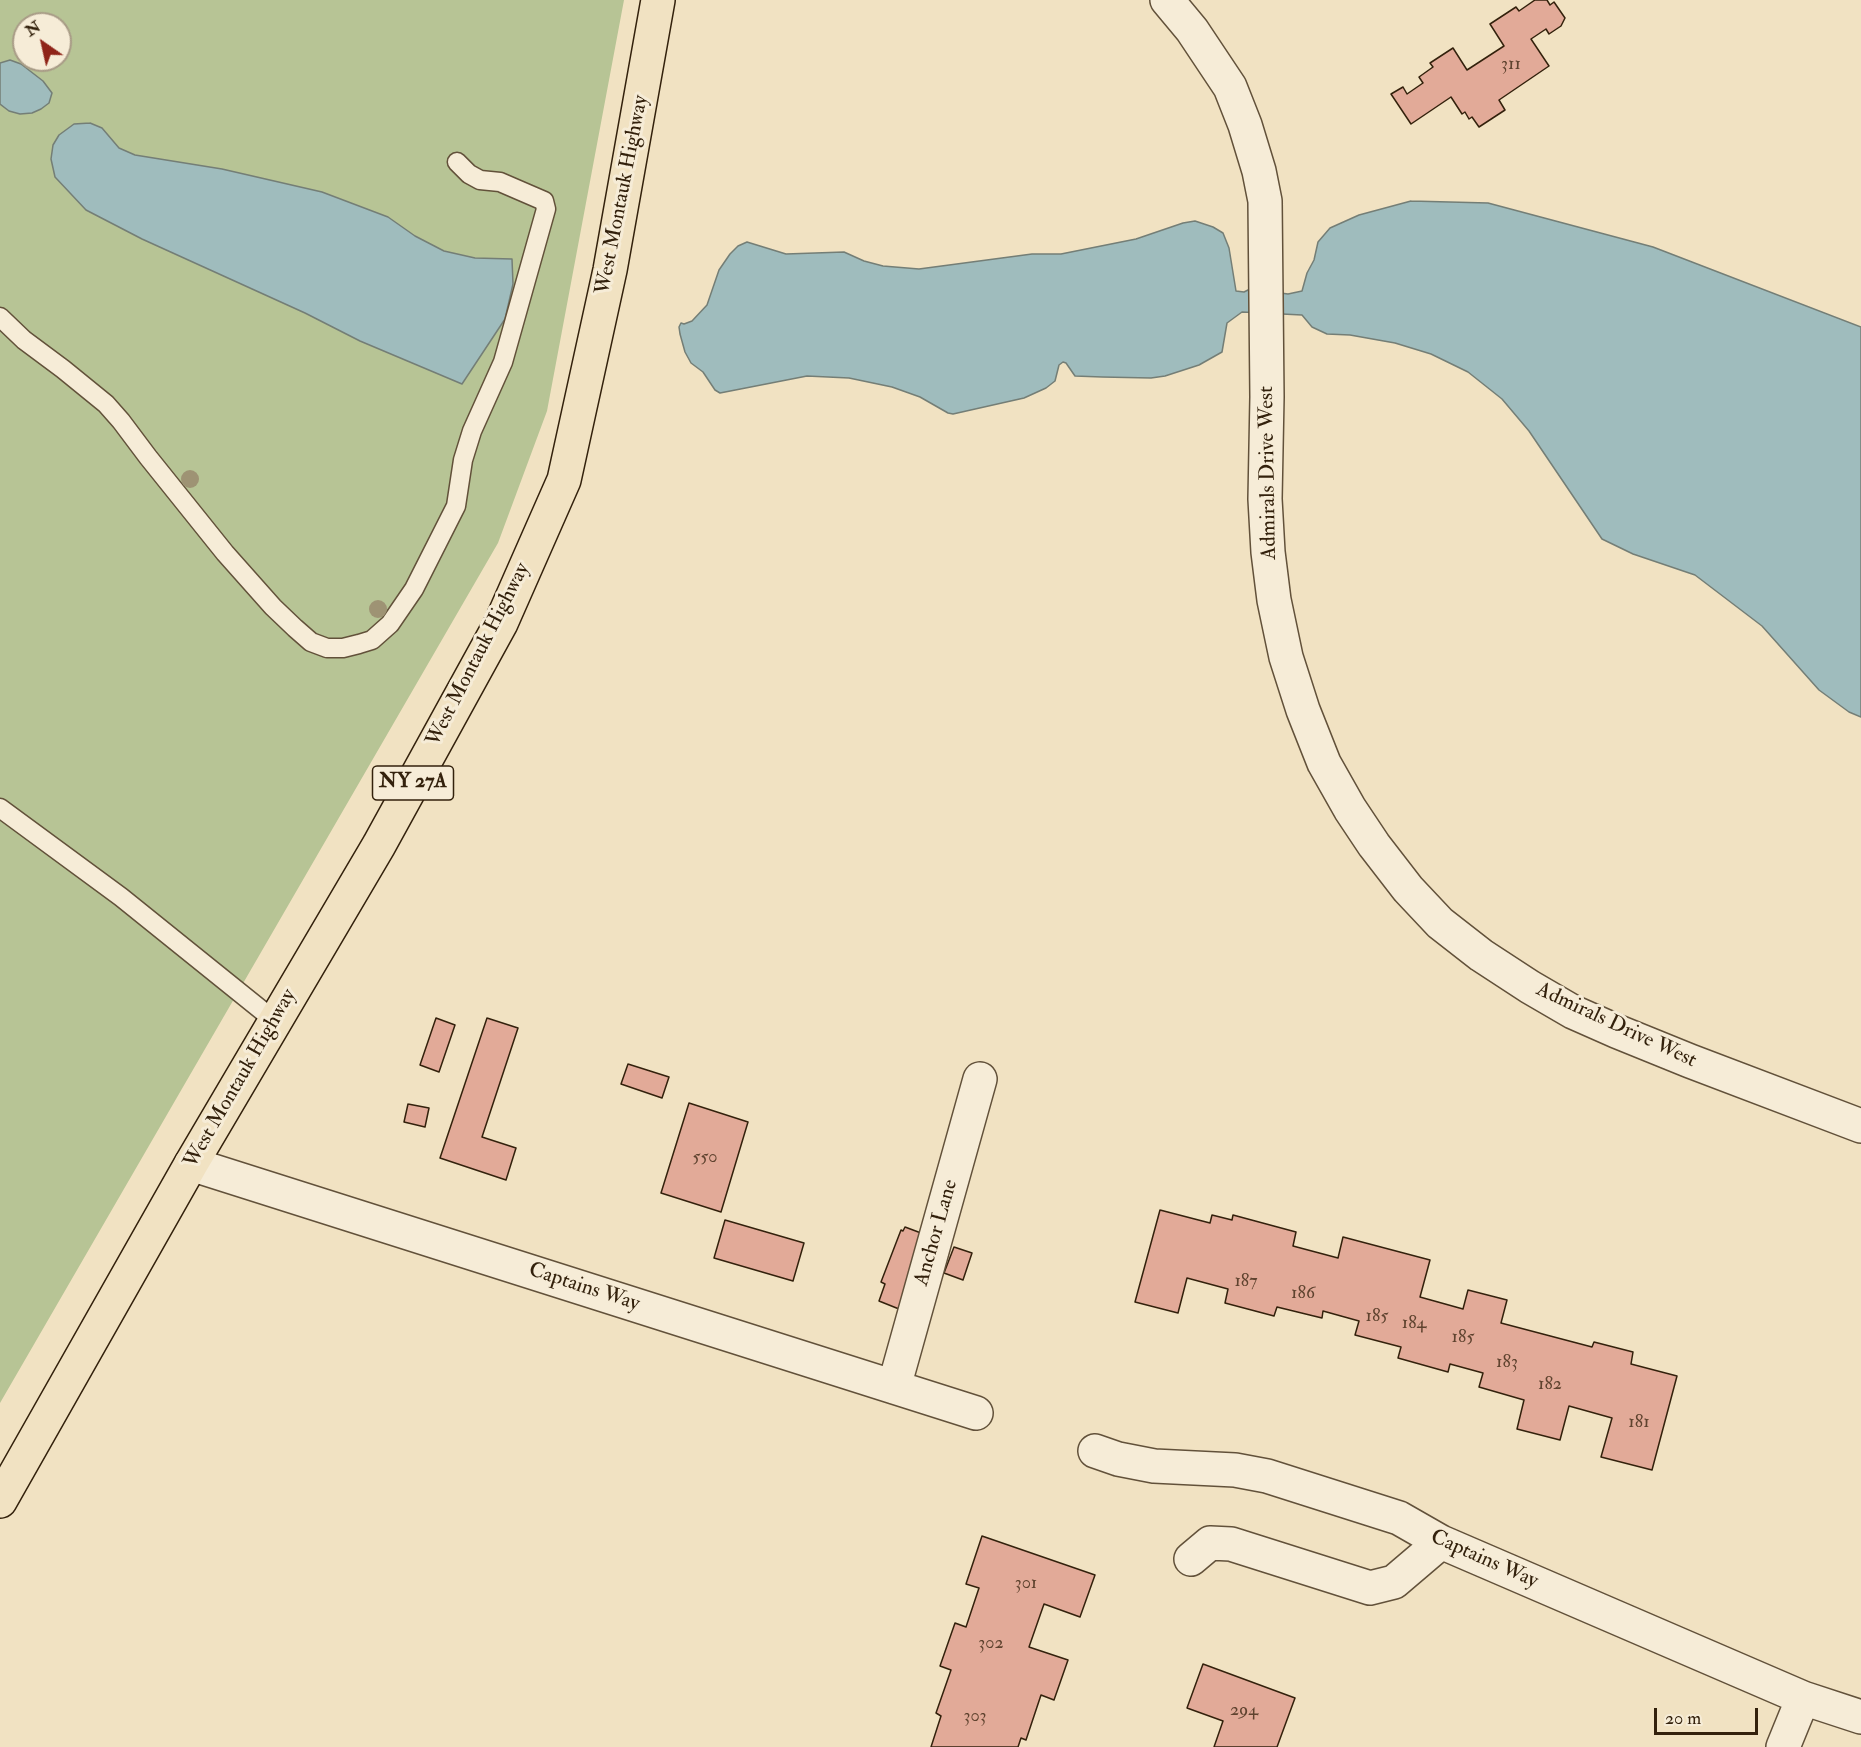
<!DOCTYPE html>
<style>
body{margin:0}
#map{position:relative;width:1861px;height:1747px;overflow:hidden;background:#f1e2c2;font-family:"IM FELL Double Pica",serif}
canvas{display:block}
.north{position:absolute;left:12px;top:12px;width:60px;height:60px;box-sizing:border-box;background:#f6ecd7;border:2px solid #a89b86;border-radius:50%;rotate:326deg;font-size:16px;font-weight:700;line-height:24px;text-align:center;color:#33210c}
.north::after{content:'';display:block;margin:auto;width:21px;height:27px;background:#8f2418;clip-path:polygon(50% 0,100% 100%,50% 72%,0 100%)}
.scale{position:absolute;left:1654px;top:1708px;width:104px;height:27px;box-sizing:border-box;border:3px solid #33210c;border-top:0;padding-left:8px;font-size:18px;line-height:21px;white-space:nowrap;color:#33210c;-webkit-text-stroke:4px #f6ecd7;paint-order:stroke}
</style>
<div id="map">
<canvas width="1861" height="1747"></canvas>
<div class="north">N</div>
<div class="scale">20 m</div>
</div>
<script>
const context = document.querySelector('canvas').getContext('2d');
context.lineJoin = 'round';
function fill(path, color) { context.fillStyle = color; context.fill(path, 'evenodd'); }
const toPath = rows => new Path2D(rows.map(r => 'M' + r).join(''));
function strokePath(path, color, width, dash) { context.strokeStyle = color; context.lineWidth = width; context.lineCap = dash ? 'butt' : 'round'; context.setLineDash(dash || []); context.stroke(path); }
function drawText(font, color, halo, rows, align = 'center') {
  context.font = font + ' "IM FELL Double Pica",serif'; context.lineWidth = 6; context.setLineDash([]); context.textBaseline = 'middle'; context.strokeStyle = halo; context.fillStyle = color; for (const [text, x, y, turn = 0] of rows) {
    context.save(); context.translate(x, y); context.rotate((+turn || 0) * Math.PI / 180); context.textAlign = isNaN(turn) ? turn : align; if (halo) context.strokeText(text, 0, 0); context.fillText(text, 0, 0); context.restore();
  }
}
fill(toPath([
 [0,0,624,0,547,411,498,543,0,1403],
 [24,24,60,24,60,60,24,60]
]), '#b7c495');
const water = toPath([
 [10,60,21,64,43,81,52,93,49,103,41,109,32,113,20,114,9,111,0,104,0,63,10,60],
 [90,123,102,128,119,148,135,155,222,169,322,192,388,217,415,236,444,251,475,258,512,259,513,284,505,319,462,384,360,341,305,313,142,239,86,210,55,177,51,159,53,145,59,135,74,124,90,123],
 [1411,201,1488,203,1653,247,1861,327,1861,717,1849,712,1819,690,1762,626,1695,575,1633,554,1602,539,1529,431,1502,399,1468,372,1431,354,1395,343,1350,335,1327,334,1312,327,1302,315,1242,312,1227,323,1222,352,1199,365,1165,376,1151,378,1102,377,1075,376,1066,363,1063,362,1059,365,1055,381,1046,388,1024,398,953,414,948,413,920,397,892,387,849,378,807,376,720,393,715,390,703,372,691,363,685,352,680,334,679,327,681,323,684,324,692,321,707,305,719,270,730,254,738,246,747,242,786,254,844,252,864,261,883,266,919,269,1032,254,1061,254,1136,239,1183,223,1195,221,1213,227,1223,233,1229,248,1236,291,1244,292,1250,289,1288,294,1302,291,1307,273,1314,260,1318,242,1330,228,1359,215,1411,201]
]);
fill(water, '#9fbcbd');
strokePath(water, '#747e76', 1.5);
const building = toPath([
 [1535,0,1547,0,1550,5,1554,2,1565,18,1561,26,1549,34,1546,29,1531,39,1549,66,1499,100,1505,110,1479,127,1472,117,1469,119,1465,112,1462,114,1451,97,1411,124,1391,94,1403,87,1407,94,1423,83,1419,77,1433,67,1430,63,1453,48,1467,70,1504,46,1490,24,1516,7,1519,11,1535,0],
 [436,1018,455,1025,439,1072,420,1065,436,1018],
 [487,1018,518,1028,482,1137,516,1148,506,1180,440,1158,487,1018],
 [628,1064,669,1077,662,1098,621,1084,628,1064],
 [689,1103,748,1122,721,1212,661,1193,689,1103],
 [408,1104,429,1108,425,1127,404,1122,408,1104],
 [1160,1210,1210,1223,1212,1215,1232,1220,1233,1215,1296,1232,1293,1246,1338,1258,1343,1237,1430,1260,1420,1297,1463,1309,1468,1290,1507,1300,1501,1323,1592,1347,1594,1342,1633,1352,1631,1364,1677,1376,1652,1470,1601,1457,1612,1418,1569,1406,1560,1440,1517,1429,1524,1400,1479,1387,1483,1373,1450,1364,1448,1372,1398,1358,1401,1347,1355,1335,1359,1321,1323,1311,1322,1318,1277,1307,1274,1316,1225,1303,1228,1289,1187,1278,1178,1313,1135,1302,1160,1210],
 [725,1220,804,1243,793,1281,714,1258,725,1220],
 [905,1227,937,1239,909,1313,879,1301,885,1284,881,1282,901,1230,903,1231,905,1227],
 [954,1247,972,1253,963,1280,944,1273,954,1247],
 [982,1536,1095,1575,1080,1617,1044,1604,1029,1647,1068,1660,1054,1700,1041,1695,1026,1740,1021,1738,1018,1747,931,1747,941,1716,936,1713,951,1670,940,1666,955,1623,966,1627,979,1588,966,1584,982,1536],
 [1203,1664,1295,1698,1277,1747,1214,1747,1223,1721,1187,1708,1203,1664]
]);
fill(building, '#e2aa98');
strokePath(building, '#33210c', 1.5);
const service = toPath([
 [0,317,24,340,63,369,106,404,121,421,148,457,225,553,273,607,295,628,311,642,327,648,343,648,359,644,372,640,390,624,414,589,456,506,463,460,472,431,503,362,546,209,544,201,500,182,480,180,469,174,457,162],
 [0,808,121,897,275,1021]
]);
const minor = toPath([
 [1167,0,1192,30,1230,87,1245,125,1259,171,1265,201,1267,397,1265,499,1268,552,1274,600,1286,657,1303,710,1324,763,1350,809,1374,845,1408,889,1440,923,1481,955,1530,987,1573,1012,1616,1031,1690,1061,1861,1126],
 [191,1164,976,1413],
 [894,1387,980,1079],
 [1095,1451,1118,1459,1154,1466,1235,1470,1267,1476,1399,1518,1441,1542,1803,1698,1861,1717],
 [1191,1559,1210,1543,1231,1544,1370,1588,1394,1582,1441,1542],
 [1783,1747,1803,1698]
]);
const primary = toPath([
 [0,1501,191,1164,379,845,501,623,564,480,610,270,658,0]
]);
strokePath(service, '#62513a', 21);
strokePath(minor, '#62513a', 36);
strokePath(primary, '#33210c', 36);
strokePath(service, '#f6ecd7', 18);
strokePath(minor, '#f6ecd7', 33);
strokePath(primary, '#f1e2c2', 33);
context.fillStyle = '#9e9374';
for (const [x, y] of [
 [190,479],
 [378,609]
]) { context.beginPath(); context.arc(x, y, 9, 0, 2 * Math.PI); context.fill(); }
drawText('18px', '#5f432f', null, [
 ["311",1511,65],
 ["550",705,1158],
 ["187",1246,1282],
 ["186",1303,1294],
 ["185",1377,1317],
 ["184",1414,1324],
 ["185",1463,1338],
 ["183",1507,1363],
 ["182",1550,1385],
 ["181",1639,1423],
 ["301",1026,1584],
 ["302",991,1644],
 ["294",1244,1711],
 ["303",975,1717]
]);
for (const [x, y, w] of [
 [413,783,81]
]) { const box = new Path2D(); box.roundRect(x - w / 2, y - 17, w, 34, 4.5); context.fillStyle = '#f6ecd7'; context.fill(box); strokePath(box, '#33210c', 1.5); }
drawText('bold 20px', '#33210c', null, [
 ["NY 27A",413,783]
]);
drawText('21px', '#33210c', '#f6ecd7', [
 ["West Montauk Highway",623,195,-79],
 ["Admirals Drive West",1269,473,-91],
 ["West Montauk Highway",479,655,-63],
 ["Admirals Drive West",1616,1026,25],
 ["West Montauk Highway",241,1079,-60],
 ["Anchor Lane",937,1233,-74],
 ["Captains Way",584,1288,18],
 ["Captains Way",1484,1560,24]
]);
</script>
